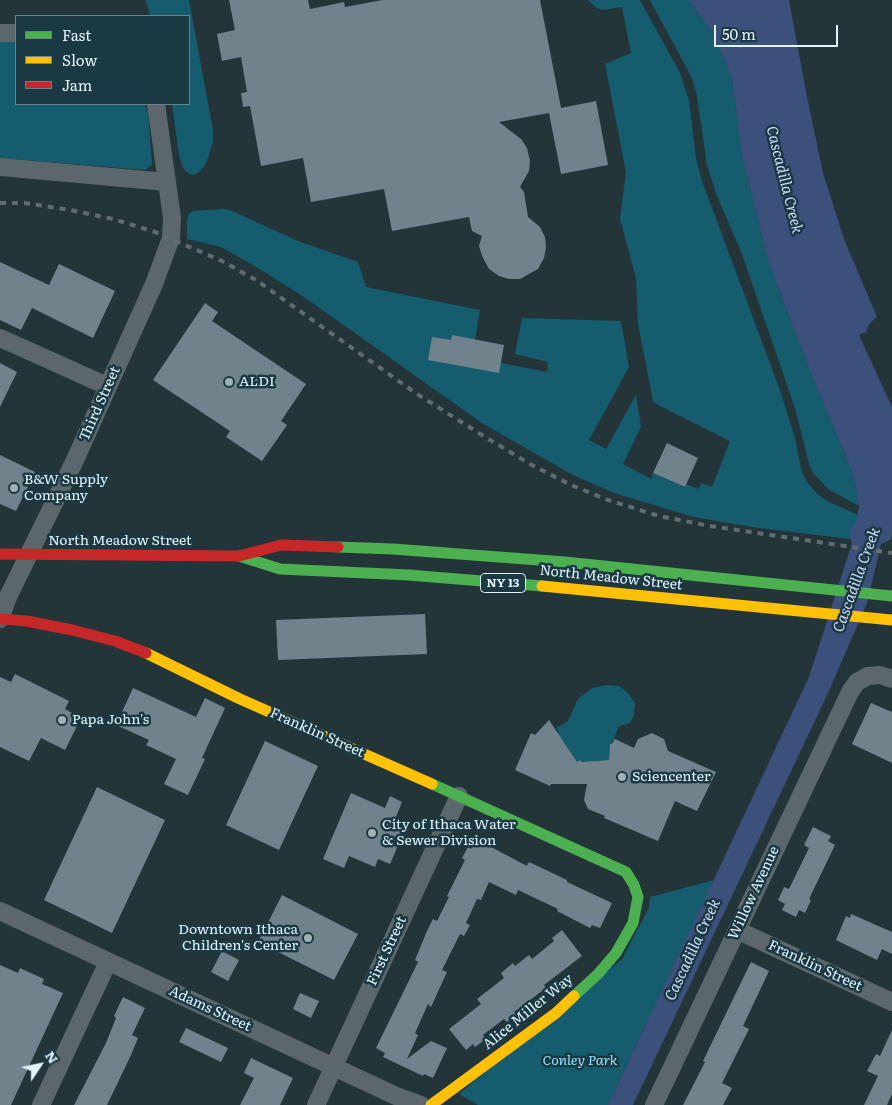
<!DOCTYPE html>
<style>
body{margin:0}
#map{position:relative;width:892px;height:1105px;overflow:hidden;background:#24353a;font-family:Literata,serif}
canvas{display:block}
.legend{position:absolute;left:15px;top:15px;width:175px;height:90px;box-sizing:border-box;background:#1b3943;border:1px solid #6b848c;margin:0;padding:6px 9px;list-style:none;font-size:15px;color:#e2f4fa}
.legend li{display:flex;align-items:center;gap:10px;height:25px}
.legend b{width:25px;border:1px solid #6b848c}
.north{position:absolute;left:15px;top:1040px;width:50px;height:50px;-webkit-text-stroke:4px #1b3943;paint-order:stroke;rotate:56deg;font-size:14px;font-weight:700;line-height:20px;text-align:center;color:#e2f4fa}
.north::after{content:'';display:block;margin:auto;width:18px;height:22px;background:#e2f4fa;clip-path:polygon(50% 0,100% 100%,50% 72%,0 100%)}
.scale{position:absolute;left:714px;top:25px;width:124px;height:22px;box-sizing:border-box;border:2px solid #e2f4fa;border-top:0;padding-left:6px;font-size:15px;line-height:18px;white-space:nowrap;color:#e2f4fa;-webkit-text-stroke:4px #1b3943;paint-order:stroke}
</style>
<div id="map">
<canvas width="892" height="1105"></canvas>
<ul class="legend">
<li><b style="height:6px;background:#4caf50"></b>Fast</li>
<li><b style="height:6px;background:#ffc107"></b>Slow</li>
<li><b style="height:6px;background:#c62828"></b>Jam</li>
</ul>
<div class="north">N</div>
<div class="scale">50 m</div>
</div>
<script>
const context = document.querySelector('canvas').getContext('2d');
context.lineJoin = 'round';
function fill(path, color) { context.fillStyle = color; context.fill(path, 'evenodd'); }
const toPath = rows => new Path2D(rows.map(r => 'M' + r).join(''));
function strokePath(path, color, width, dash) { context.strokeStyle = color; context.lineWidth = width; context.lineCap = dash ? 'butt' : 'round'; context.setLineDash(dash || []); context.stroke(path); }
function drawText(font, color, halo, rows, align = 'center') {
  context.font = font + ' Literata,serif'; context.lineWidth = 5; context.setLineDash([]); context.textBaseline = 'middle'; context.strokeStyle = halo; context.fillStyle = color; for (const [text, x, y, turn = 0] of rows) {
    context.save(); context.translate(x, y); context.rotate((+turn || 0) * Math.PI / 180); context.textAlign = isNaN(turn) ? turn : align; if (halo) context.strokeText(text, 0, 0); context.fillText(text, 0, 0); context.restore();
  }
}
fill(toPath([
 [146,0,189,0,213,130,213,142,206,164,199,172,193,175,188,173,183,168,179,155,172,104,189,104,189,16,150,16],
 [588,0,640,0,680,73,689,100,696,158,702,181,781,393,795,438,801,469,807,482,816,493,827,501,858,515,854,528,849,534,851,539,758,528,694,517,614,493,571,474,482,423,304,297,253,265,221,247,187,239,187,220,189,214,193,211,224,209,232,211,298,241,358,262,366,287,480,310,475,340,501,363,547,372,548,362,515,354,522,318,621,321,629,367,589,440,606,449,636,395,641,427,623,464,651,479,653,473,684,487,686,484,699,489,701,483,712,487,730,441,658,405,653,401,638,324,636,278,620,219,626,172,605,64,631,53,622,7,603,10,597,8],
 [650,0,689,0,713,33,732,78,742,155,768,260,810,371,854,476,859,506,828,489,814,474,809,464,796,411,742,254,717,196,707,165,697,97,692,78],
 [0,40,16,41,16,104,144,104,148,112,152,165,145,170,0,158],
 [607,685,619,686,628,693,635,703,634,715,630,723,619,726,612,744,610,744,609,760,595,761,586,769,580,760,577,762,557,734,559,732,556,728,568,721,578,699,592,688],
 [714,880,608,1105,478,1105,459,1094,622,959,649,908,650,897]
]), '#165c6f');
fill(toPath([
 [689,0,789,0,806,92,823,173,844,239,877,317,869,324,866,333,866,346,892,402,892,535,890,540,881,544,867,603,829,691,633,1105,608,1105,809,677,852,543,849,534,857,519,859,506,854,476,810,371,768,260,742,155,732,78,713,33]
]), '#3c507c');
fill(toPath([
 [865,332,868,340,868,345,892,396,892,407,859,335]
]), '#24353a');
fill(toPath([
 [229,0,308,0,310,9,344,2,345,7,382,0,540,0,561,108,596,101,608,165,561,174,549,113,499,122,521,139,527,148,530,161,529,171,520,187,524,192,528,217,540,227,545,237,546,248,544,258,538,269,520,279,509,279,499,276,489,269,483,258,479,246,482,236,472,231,469,217,392,231,384,189,311,202,303,158,261,166,250,106,243,107,241,93,247,92,241,57,222,61,217,34,235,30],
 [0,262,49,285,59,264,115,291,93,338,32,308,21,330,0,320],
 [205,303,218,312,212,321,306,384,281,421,287,425,262,461,226,437,230,431,153,380],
 [452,335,504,345,499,373,428,360,432,337,451,340],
 [0,363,17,372,0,407],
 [667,443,698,458,685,487,653,473],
 [0,455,35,472,16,511,0,504],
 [425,614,427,654,278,660,276,620],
 [15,674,69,701,65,709,81,718,65,750,41,738,29,761,0,747,0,677,11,682],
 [133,688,196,717,205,698,225,708,202,758,205,759,188,795,164,784,176,759,146,745,149,740,116,725],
 [871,703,892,712,892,763,852,744],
 [549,720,577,762,580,760,582,762,609,760,610,744,612,744,615,739,634,748,638,739,652,733,664,739,668,751,716,772,697,811,675,801,658,841,604,818,605,816,588,809,584,800,587,784,551,784,550,786,515,770,531,733,535,735],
 [265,741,318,766,279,850,226,825],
 [97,787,165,820,112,933,44,900],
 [351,793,385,808,390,796,402,802,393,824,405,829,390,864,378,859,375,867,349,856,344,868,323,859],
 [813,827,831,836,828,841,835,845,809,899,811,900,805,913,799,910,796,917,782,910,785,904,778,900,784,887,789,889,809,848,804,845],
 [476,839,527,866,529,862,567,880,567,882,612,903,600,928,592,925,590,928,557,911,558,909,518,890,516,895,489,882,481,900,477,899,466,923,470,925,464,936,460,934,442,970,447,972,431,1007,428,1004,415,1033,418,1035,407,1059,431,1041,447,1048,433,1078,424,1074,423,1076,383,1057,385,1053,376,1048,418,962,415,960,427,931,433,919,437,921,449,897,447,896,465,860,462,858,468,847,471,849],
 [282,895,358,934,334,980,258,942],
 [851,914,892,932,892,954,882,949,877,960,836,940,846,916,850,918],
 [562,930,582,956,544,985,546,988,514,1012,516,1014,507,1022,504,1019,483,1035,486,1039,475,1047,473,1044,466,1050,449,1029,481,1004,477,999,504,978,501,973,513,963,515,966,529,955,532,959,554,941,552,938],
 [222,951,239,960,228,981,211,972],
 [751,962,769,971,743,1026,749,1029,722,1083,732,1088,723,1105,683,1105,705,1062,703,1061],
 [0,965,18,973,20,968,44,979,42,984,63,993,11,1105,0,1105],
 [300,993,319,1001,311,1018,293,1009],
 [123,997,145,1008,132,1035,138,1038,131,1055,107,1105,74,1105,106,1043,116,1018,114,1016],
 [186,1028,228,1048,221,1062,179,1042],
 [892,1030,892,1094,887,1105,864,1105,878,1076,867,1071,876,1054,880,1056],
 [251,1058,293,1078,280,1105,240,1105,254,1078,244,1073]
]), '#70828c');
strokePath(toPath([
 [0,33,16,33],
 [0,167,167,182],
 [0,338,107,386],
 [0,619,8,597,75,460,154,284,171,238,172,218,156,104],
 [0,911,396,1096,421,1105],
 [737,930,892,1002],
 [41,1105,108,962],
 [316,1105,459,796],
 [654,1105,850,692,857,682,868,676,880,675,892,679]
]), '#5c676b', 18);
strokePath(toPath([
 [338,547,393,549,565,562,892,596],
 [239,556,280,569,409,575,542,586],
 [432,784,626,872,634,885,638,897,633,923,616,953,598,974,574,996]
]), '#4caf50', 11);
strokePath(toPath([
 [542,586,892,620],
 [146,653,240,699,432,784],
 [431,1105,556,1013,574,996]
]), '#ffc107', 11);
strokePath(toPath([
 [0,554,239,556,281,545,338,547],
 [0,619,27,621,72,630,115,641,146,653]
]), '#c62828', 11);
strokePath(toPath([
 [0,203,25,203,70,210,113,219,155,232,222,261,256,280,417,394,482,435,530,464,571,485,608,500,659,516,710,526,892,553]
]), '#606c70', 4, [6, 6]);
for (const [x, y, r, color] of [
 [229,382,5,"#a0b1b7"],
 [14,488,5,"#a0b1b7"],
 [62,720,5,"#a0b1b7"],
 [622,777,5,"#a0b1b7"],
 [372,833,5,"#a0b1b7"],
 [308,938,5,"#a0b1b7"]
]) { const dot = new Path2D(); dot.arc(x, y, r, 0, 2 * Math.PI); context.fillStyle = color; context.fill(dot); strokePath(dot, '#1b3943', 2); }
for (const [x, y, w] of [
 [503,583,45]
]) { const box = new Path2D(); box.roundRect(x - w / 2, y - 9.5, w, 19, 4); context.fillStyle = '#1b3943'; context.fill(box); strokePath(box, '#e2f4fa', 1); }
drawText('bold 12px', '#e2f4fa', null, [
 ["NY 13",503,583]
]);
drawText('14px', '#e2f4fa', '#1b3943', [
 ["ALDI",239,382],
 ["B&W Supply",24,480],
 ["Company",24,496],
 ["Papa John's",72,720],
 ["Sciencenter",632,777],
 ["City of Ithaca Water",382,825],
 ["& Sewer Division",382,841],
 ["Downtown Ithaca",298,930,"right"],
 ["Children's Center",298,946,"right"]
], 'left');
drawText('14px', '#e2f4fa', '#1b3943', [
 ["Third Street",100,404,-66],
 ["North Meadow Street",120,541],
 ["North Meadow Street",611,578,6],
 ["Franklin Street",317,733,24],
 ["Willow Avenue",754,893,-65],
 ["First Street",387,951,-65],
 ["Franklin Street",815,966,25],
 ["Adams Street",210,1009,25],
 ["Alice Miller Way",528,1012,-39]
]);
drawText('italic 14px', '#91e3ff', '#1b3943', [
 ["Conley Park",580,1061]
]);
drawText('italic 15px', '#ceddfc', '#1b3943', [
 ["Cascadilla Creek",784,180,76],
 ["Cascadilla Creek",857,580,-70],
 ["Cascadilla Creek",693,950,-65]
]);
</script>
